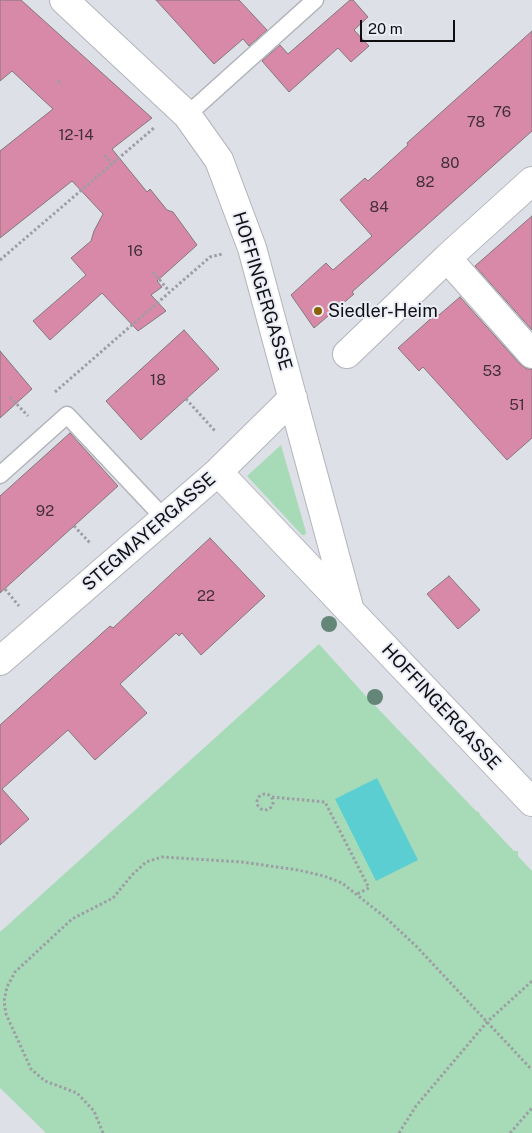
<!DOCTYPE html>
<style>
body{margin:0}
#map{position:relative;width:532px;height:1133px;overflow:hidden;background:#dee0e8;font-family:"Public Sans",sans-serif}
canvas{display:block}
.scale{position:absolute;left:360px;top:20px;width:95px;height:22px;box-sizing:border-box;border:2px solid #0f0f12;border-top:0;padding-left:6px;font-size:15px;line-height:18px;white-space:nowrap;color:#0f0f12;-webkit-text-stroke:4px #ebedf6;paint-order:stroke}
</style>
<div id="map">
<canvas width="532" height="1133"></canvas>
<div class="scale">20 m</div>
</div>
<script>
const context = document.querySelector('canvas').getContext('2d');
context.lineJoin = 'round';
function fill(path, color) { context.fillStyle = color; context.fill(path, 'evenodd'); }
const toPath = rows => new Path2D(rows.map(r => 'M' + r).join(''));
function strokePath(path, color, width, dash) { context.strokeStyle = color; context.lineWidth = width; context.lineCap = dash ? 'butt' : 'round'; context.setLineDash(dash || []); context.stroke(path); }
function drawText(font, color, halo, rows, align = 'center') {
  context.font = font + ' "Public Sans",sans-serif'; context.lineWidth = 4; context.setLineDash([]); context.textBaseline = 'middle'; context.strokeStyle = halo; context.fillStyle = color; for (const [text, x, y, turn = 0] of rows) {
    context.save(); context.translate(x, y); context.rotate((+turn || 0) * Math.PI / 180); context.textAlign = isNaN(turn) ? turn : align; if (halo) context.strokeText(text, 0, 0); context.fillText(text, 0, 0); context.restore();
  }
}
fill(toPath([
 [281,445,306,532,305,535,302,535,247,476],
 [319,644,364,694,476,811,479,812,480,815,514,851,518,851,518,856,532,871,532,1133,46,1133,0,1088,0,932]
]), '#a7dbb8');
fill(toPath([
 [377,778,418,860,376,881,335,799]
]), '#5bced1');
const building = toPath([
 [0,0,21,0,152,118,112,149,147,192,150,189,167,210,173,212,197,245,157,281,162,287,151,295,166,311,138,331,102,293,50,340,33,321,86,275,71,258,91,241,94,231,103,214,72,181,0,238,0,151,53,109,12,71,0,81,0,0],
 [156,0,239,0,267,30,249,46,243,39,214,64,156,0],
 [350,0,353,0,368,17,354,30,369,46,351,62,338,48,289,92,262,61,280,45,288,54,350,0],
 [532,31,532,131,352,292,354,294,314,328,291,295,326,263,333,270,372,236,340,200,365,178,368,181,408,145,407,143,532,31],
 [532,216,532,330,475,266,532,216],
 [460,297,520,364,527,369,532,369,532,438,507,460,423,367,419,371,398,348,437,313,439,315,460,297],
 [184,330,219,369,141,440,106,401,184,330],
 [0,351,32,389,0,418,0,351],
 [70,433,118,486,0,593,0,496,70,433],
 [210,538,265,596,201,655,182,633,179,636,176,633,120,684,147,713,95,760,68,730,2,789,29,819,0,845,0,725,110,626,113,628,210,538],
 [449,576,480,610,458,629,427,594,449,576]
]);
fill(building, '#d889a8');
strokePath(building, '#81787b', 1);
const lane = toPath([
 [187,115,315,0],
 [0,475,67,415,164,518]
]);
const street = toPath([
 [64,0,187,115,219,160,252,248,350,611],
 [447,258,532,354],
 [347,354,447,258,532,181],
 [218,472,532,802],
 [0,661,218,472,293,398]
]);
strokePath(lane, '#b2b4bc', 19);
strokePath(street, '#b2b4bc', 30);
strokePath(toPath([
 [58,81,62,85],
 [105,155,112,164],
 [0,260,155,127],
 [153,272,169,291],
 [55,392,210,257,222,254],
 [10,397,28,416],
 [186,399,216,432],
 [74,526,91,544],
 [5,589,19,606],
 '257 802a8 8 0 1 1 16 0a8 8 0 1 1-16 0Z',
 [272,797,325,802,369,888,357,894],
 [103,1133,94,1111,77,1093,45,1081,31,1069,6,1014,4,1001,7,987,15,972,72,919,113,898,132,875,146,862,162,857,242,862,298,870,324,876,342,883,386,918,417,947,532,1070],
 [399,1133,416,1106,487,1022,532,981],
 [510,1133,532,1108]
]), '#9d9ea4', 3, [2.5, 2.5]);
strokePath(lane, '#fff', 16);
strokePath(street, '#fff', 28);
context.fillStyle = '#648679';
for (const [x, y] of [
 [329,624],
 [375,697]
]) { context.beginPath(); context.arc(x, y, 8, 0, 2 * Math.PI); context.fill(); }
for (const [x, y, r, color] of [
 [318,311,5,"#8b6203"]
]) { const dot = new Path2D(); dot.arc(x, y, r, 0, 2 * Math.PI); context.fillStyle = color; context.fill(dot); strokePath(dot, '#ebedf6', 2); }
drawText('15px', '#412e38', null, [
 ["76",502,112],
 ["78",476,122],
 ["12-14",76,135],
 ["80",450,163],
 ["82",425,182],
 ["84",379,207],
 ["16",135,251],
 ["53",492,371],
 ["18",158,380],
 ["51",517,405],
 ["92",45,511],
 ["22",206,596]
]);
drawText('18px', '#0f0f12', '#ebedf6', [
 ["HOFFINGERGASSE",262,291,73],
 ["STEGMAYERGASSE",149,532,-41],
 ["HOFFINGERGASSE",441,707,47]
]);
drawText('18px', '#0f0f12', '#ebedf6', [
 ["Siedler-Heim",328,311]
], 'left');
</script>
